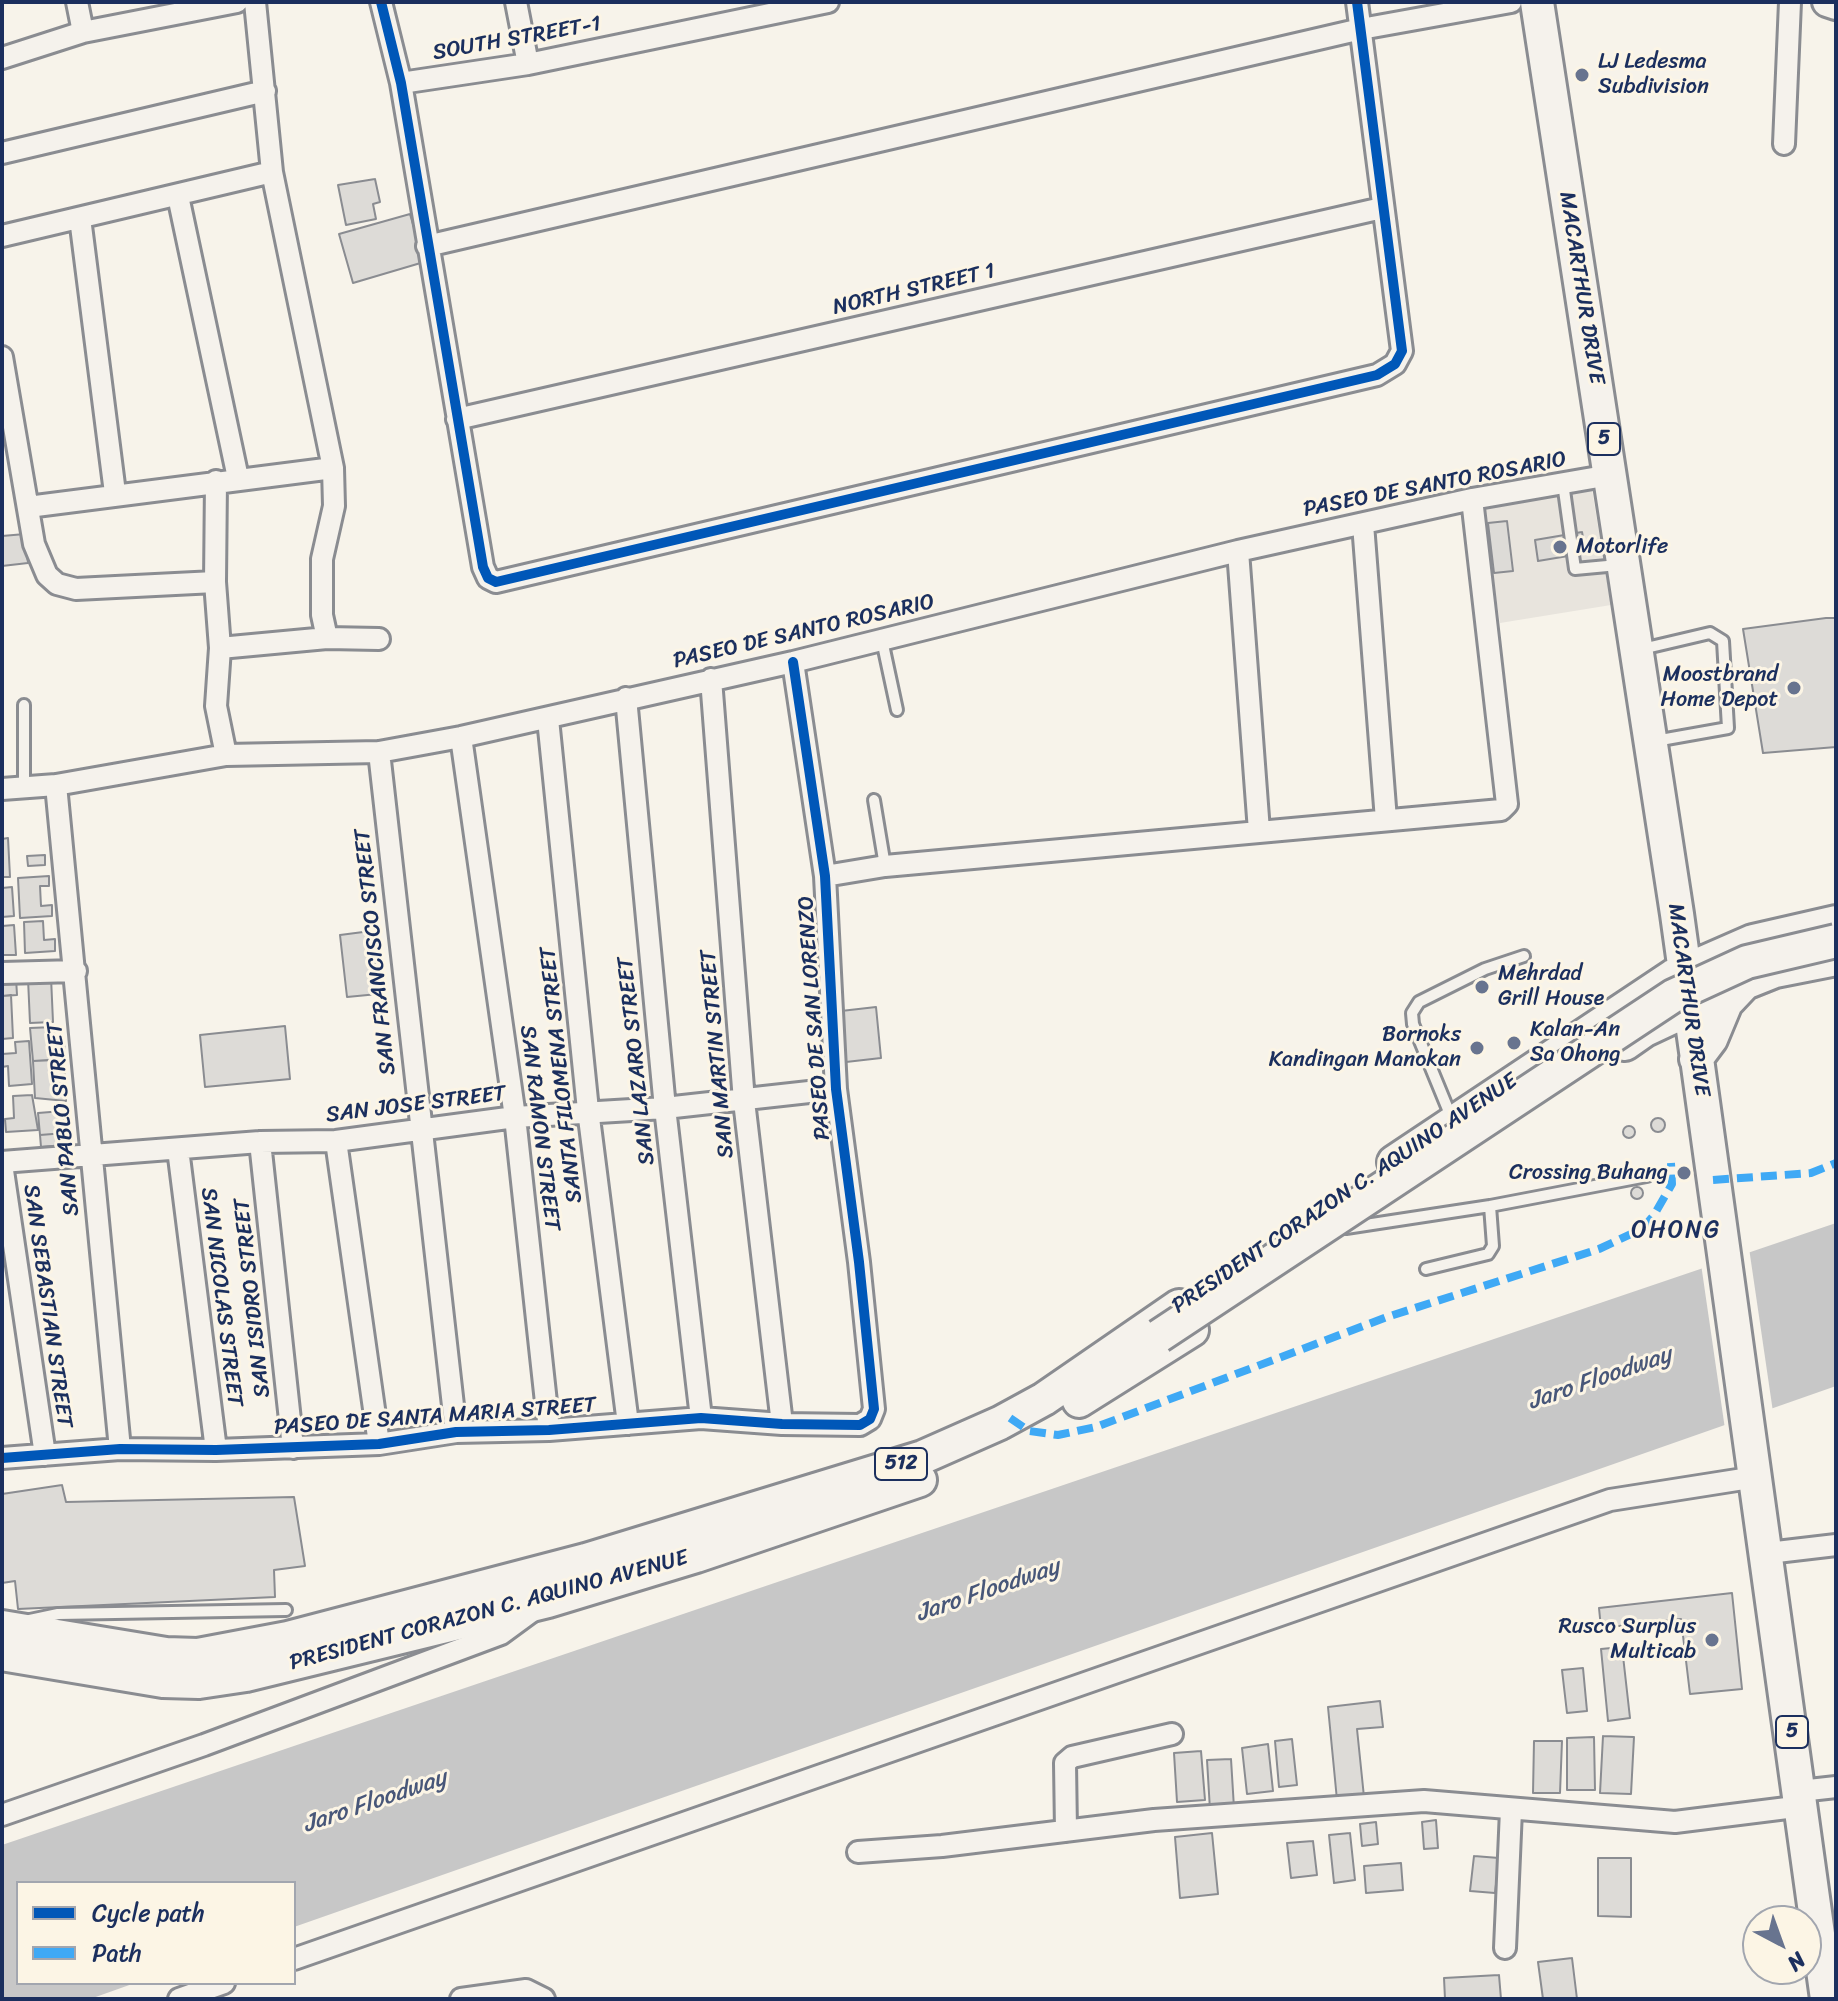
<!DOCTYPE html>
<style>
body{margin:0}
#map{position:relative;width:1838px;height:2001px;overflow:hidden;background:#f7f3ea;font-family:Sriracha,sans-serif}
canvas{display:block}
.frame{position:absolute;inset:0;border:4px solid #1b2f5e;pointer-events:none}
.legend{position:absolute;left:16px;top:1881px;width:280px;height:104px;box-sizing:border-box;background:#fcf5e5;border:2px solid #a2a6af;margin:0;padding:10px 14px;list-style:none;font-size:24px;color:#1b2f5e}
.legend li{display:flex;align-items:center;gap:16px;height:40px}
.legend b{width:40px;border:2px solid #a2a6af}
.north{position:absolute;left:1742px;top:1905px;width:80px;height:80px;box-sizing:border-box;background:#fcf5e5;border:2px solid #a2a6af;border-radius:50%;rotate:139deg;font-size:22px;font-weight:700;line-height:32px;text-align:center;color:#1b2f5e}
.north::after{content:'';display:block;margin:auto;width:28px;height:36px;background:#68748f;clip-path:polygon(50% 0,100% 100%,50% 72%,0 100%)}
</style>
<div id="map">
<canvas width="1838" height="2001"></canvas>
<div class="frame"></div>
<ul class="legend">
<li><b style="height:10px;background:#0057b8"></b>Cycle path</li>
<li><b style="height:10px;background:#3fa9f5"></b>Path</li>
</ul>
<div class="north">N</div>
</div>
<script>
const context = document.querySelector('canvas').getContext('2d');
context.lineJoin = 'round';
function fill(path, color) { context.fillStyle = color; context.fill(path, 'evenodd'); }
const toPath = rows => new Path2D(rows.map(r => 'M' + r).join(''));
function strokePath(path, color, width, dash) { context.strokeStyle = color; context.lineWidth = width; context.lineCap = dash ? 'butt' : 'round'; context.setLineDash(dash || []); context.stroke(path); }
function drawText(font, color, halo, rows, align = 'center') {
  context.font = font + ' Sriracha,sans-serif'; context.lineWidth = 6; context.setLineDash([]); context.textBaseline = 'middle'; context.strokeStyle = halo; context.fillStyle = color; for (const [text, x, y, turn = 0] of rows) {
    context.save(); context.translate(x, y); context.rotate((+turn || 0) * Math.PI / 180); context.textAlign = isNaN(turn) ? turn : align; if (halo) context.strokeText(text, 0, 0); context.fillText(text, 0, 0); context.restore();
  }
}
fill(toPath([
 [1592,490,1611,605,1500,623,1482,508]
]), '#e8e4dd');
fill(toPath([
 [1836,1223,1836,1386,294,1927,294,1883,18,1883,18,1983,135,1983,90,1999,2,1999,2,1845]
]), '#c7c7c7');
fill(toPath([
 [1749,1248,1773,1412,1725,1429,1701,1264]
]), '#f7f3ea');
const building = toPath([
 [375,179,380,202,373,204,376,219,346,225,338,185,375,179],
 [410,214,424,262,353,283,339,234,410,214],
 [1507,521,1513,571,1494,573,1488,523,1507,521],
 [1582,532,1586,553,1538,561,1535,540,1582,532],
 [25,534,28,563,2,566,2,536,25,534],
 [1826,618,1836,618,1836,747,1763,753,1743,629,1826,618],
 [8,838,10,877,2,877,2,839,8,838],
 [45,855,45,865,28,866,27,856,45,855],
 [49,876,49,886,40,886,41,906,52,905,52,916,20,918,18,878,49,876],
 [12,887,14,916,2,917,2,888,12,887],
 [43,921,44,940,55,939,55,951,25,953,24,922,43,921],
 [14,925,16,955,2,955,2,926,14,925],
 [371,931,378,994,347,997,340,935,371,931],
 [51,977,53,1022,30,1023,28,979,51,977],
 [16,978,17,995,2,996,2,979,16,978],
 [11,995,13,1038,2,1039,2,996,11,995],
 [876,1007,881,1058,846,1062,841,1011,876,1007],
 [285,1026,290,1079,205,1087,200,1035,285,1026],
 [54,1027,56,1060,33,1061,30,1028,54,1027],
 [29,1041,32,1084,9,1086,8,1066,2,1067,2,1054,16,1053,15,1042,29,1041],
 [55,1041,64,1041,65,1059,56,1060,55,1041],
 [64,1059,66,1101,35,1098,33,1061,64,1059],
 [32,1095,38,1130,6,1132,5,1119,14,1118,13,1096,32,1095],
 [63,1111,65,1133,40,1135,38,1113,63,1111],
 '1651 1125a7 7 0 1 1 14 0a7 7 0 1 1-14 0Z',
 '1623 1132a6 6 0 1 1 12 0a6 6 0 1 1-12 0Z',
 [65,1133,65,1145,41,1147,40,1135,65,1133],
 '1631 1193a6 6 0 1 1 12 0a6 6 0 1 1-12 0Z',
 [62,1485,66,1502,294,1497,305,1566,274,1570,275,1597,18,1609,15,1581,2,1583,2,1494,62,1485],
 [1732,1593,1742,1689,1690,1694,1681,1619,1601,1628,1599,1608,1732,1593],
 [1622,1647,1630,1718,1608,1721,1601,1649,1622,1647],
 [1583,1668,1587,1711,1567,1713,1562,1670,1583,1668],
 [1380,1701,1383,1727,1357,1729,1364,1797,1337,1800,1328,1707,1380,1701],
 [1603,1736,1634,1737,1631,1794,1600,1793,1603,1736],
 [1594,1737,1595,1790,1567,1790,1567,1738,1594,1737],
 [1292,1739,1297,1785,1279,1787,1275,1741,1292,1739],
 [1534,1741,1562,1741,1560,1793,1533,1793,1534,1741],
 [1268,1744,1273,1791,1247,1794,1242,1748,1268,1744],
 [1201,1751,1205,1800,1177,1802,1174,1753,1201,1751],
 [1231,1759,1234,1808,1210,1810,1207,1760,1231,1759],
 [1436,1820,1438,1848,1424,1849,1422,1822,1436,1820],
 [1376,1822,1378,1844,1362,1846,1360,1824,1376,1822],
 [1212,1833,1218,1894,1180,1898,1175,1837,1212,1833],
 [1350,1833,1355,1880,1334,1883,1329,1835,1350,1833],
 [1313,1841,1317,1875,1291,1878,1287,1843,1313,1841],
 [1474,1856,1499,1858,1495,1893,1470,1891,1474,1856],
 [1598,1858,1631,1858,1631,1917,1598,1916,1598,1858],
 [1401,1863,1403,1890,1366,1893,1364,1866,1401,1863],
 [1572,1958,1577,1999,1543,1999,1538,1962,1572,1958],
 [1499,1975,1501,1999,1445,1999,1444,1978,1499,1975]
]);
fill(building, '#dddbd7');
strokePath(building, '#8a8c91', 2);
const lane = toPath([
 [1563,483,1575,569,1618,565],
 [882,640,897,710],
 [1642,649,1710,633,1723,641,1728,728,1655,741],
 [24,705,24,788],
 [874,800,885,866],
 [1452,1119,1413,1024,1412,1013,1419,1002,1485,969,1524,956],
 [1490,1206,1647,1176],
 [1346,1228,1490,1206,1493,1246,1488,1254,1426,1269],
 [25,1621,58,1614,286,1610]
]);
const street = toPath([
 [77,2,83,32],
 [381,2,401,83,483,567,488,578,496,582,1377,375,1395,364,1402,351,1357,2],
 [516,2,528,64],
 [2,58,83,32,237,2],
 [401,83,528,64,828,2],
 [1784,144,1790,2],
 [2,153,265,91],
 [178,196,238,478],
 [80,218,115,493],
 [2,236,272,172],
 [427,246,1361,29,1511,2],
 [2,357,34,544,47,575,57,584,76,589,215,582],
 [457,419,1382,208],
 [216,481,215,582,220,648,216,706,226,755],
 [28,507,333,468],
 [1363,524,1386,820],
 [1238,551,1259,831],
 [327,638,379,639],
 [220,648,327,638,322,615,322,559,334,506,333,468,272,172,255,2],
 [711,679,744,1101,782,1424],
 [626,698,665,1108,701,1418],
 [548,719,588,1110,628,1424],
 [461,737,515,1117,549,1430],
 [379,752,456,1432],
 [56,785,120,1449],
 [2,789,56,785,226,755,379,752,461,737,793,662,1238,551,1472,499,1610,475],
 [825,876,885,866,1501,810,1507,804,1472,499],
 [2,973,76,971],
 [336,1141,379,1444],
 [260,1142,293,1448],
 [178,1149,216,1450],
 [2,1162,260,1142,336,1141,515,1117,665,1108,836,1089],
 [2,1164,45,1455],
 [2,1458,120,1449,216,1450,379,1444,456,1432,549,1430,701,1418,782,1424,860,1425,870,1419,874,1409,859,1262,836,1089,825,876,793,662],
 [1768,1553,1836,1545],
 [1800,1791,1836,1787],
 [2,1815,204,1745,501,1634,531,1612],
 [1066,1831,1065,1763,1072,1757,1172,1734],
 [858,1852,942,1846,1154,1820,1424,1801,1675,1822,1803,1806],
 [1505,1948,1511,1810],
 [294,1959,1610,1500,1756,1477],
 [179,1999,224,1983],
 [461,1999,526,1990,544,1999]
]);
const secondary = toPath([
 [1827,2,1836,5]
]);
const primary = toPath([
 [1537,2,1677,914,1827,1999],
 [1625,1044,1645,1030,1745,983,1775,971,1836,959],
 [1696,1059,1711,1039,1726,1003,1743,985],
 [1394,1162,1673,976,1753,941,1836,922],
 [1079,1401,1192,1330],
 [2,1627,166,1654,198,1655,288,1638,586,1560,923,1457,1000,1423,1044,1399,1179,1306],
 [2,1654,163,1681,199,1682,246,1675,548,1601,696,1556,920,1480]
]);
strokePath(lane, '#8a8c91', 16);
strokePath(street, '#8a8c91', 26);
strokePath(secondary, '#8a8c91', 34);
strokePath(primary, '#8a8c91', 38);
strokePath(lane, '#f5f2ec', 10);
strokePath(street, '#f5f2ec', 20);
strokePath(secondary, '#f5f2ec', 28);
strokePath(primary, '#f5f2ec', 32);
const primaryBridge = toPath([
 [1159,1336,1673,996,1747,962,1836,941]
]);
strokePath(primaryBridge, '#8a8c91', 38, []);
strokePath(primaryBridge, '#f5f2ec', 32);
strokePath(toPath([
 [1713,1180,1811,1173,1836,1163],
 [1010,1418,1029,1431,1058,1435,1096,1427,1387,1317,1599,1249,1642,1229,1654,1215,1672,1184,1671,1163]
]), '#3fa9f5', 8, [16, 8]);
strokePath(toPath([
 [381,2,401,83,483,567,488,578,496,582,1377,375,1395,364,1402,351,1357,2],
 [2,1458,120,1449,216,1450,379,1444,456,1432,549,1430,701,1418,782,1424,860,1425,870,1419,874,1409,859,1262,836,1089,825,876,793,662]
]), '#0057b8', 10);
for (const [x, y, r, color] of [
 [1582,75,8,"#68748f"],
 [1560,547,8,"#68748f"],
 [1794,688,8,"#68748f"],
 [1482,987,8,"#68748f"],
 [1514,1043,8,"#68748f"],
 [1477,1048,8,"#68748f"],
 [1684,1173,8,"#68748f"],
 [1712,1640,8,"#68748f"]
]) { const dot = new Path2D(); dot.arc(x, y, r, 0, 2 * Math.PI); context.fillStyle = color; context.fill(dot); strokePath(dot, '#fcf5e5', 3); }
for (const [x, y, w] of [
 [1604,439,32],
 [901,1464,52],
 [1792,1732,32]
]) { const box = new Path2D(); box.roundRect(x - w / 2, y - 16, w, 32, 6); context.fillStyle = '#fcf5e5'; context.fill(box); strokePath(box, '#1b2f5e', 2); }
drawText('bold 20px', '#1b2f5e', null, [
 ["5",1604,439],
 ["512",901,1464],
 ["5",1792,1732]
]);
drawText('22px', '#1b2f5e', '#fcf5e5', [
 ["SOUTH STREET-1",517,39,-10],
 ["MACARTHUR DRIVE",1581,288,81],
 ["NORTH STREET 1",914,290,-13],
 ["PASEO DE SANTO ROSARIO",1435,485,-11],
 ["PASEO DE SANTO ROSARIO",804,632,-13],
 ["SAN FRANCISCO STREET",376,952,-96],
 ["MACARTHUR DRIVE",1688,1000,82],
 ["PASEO DE SAN LORENZO",815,1018,-94],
 ["SAN MARTIN STREET",718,1054,-95],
 ["SAN LAZARO STREET",637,1061,-96],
 ["SANTA FILOMENA STREET",562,1075,-96],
 ["SAN JOSE STREET",416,1105,-7],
 ["SAN PABLO STREET",64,1119,-95],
 ["SAN RAMON STREET",539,1128,83],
 ["PRESIDENT CORAZON C. AQUINO AVENUE",1345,1194,-34],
 ["SAN NICOLAS STREET",221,1297,83],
 ["SAN ISIDRO STREET",253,1298,-96],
 ["SAN SEBASTIAN STREET",47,1306,82],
 ["PASEO DE SANTA MARIA STREET",435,1417,-4],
 ["PRESIDENT CORAZON C. AQUINO AVENUE",489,1611,-15]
]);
drawText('22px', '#1b2f5e', '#fcf5e5', [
 ["LJ Ledesma",1598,62],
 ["Subdivision",1598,87],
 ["Motorlife",1576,547],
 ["Moostbrand",1778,675,"right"],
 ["Home Depot",1778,700,"right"],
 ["Mehrdad",1498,974],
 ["Grill House",1498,999],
 ["Kalan-An",1530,1030],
 ["Sa Ohong",1530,1055],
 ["Bornoks",1461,1035,"right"],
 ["Kandingan Manokan",1461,1060,"right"],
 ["Crossing Buhang",1668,1173,"right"],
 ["Rusco Surplus",1696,1627,"right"],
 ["Multicab",1696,1652,"right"]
], 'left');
context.letterSpacing = '2px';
drawText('24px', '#1b2f5e', '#fcf5e5', [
 ["OHONG",1676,1231]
]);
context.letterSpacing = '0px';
drawText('italic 24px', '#485779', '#fcf5e5', [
 ["Jaro Floodway",1600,1379,-19],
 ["Jaro Floodway",988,1591,-19],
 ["Jaro Floodway",375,1802,-19]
]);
</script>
